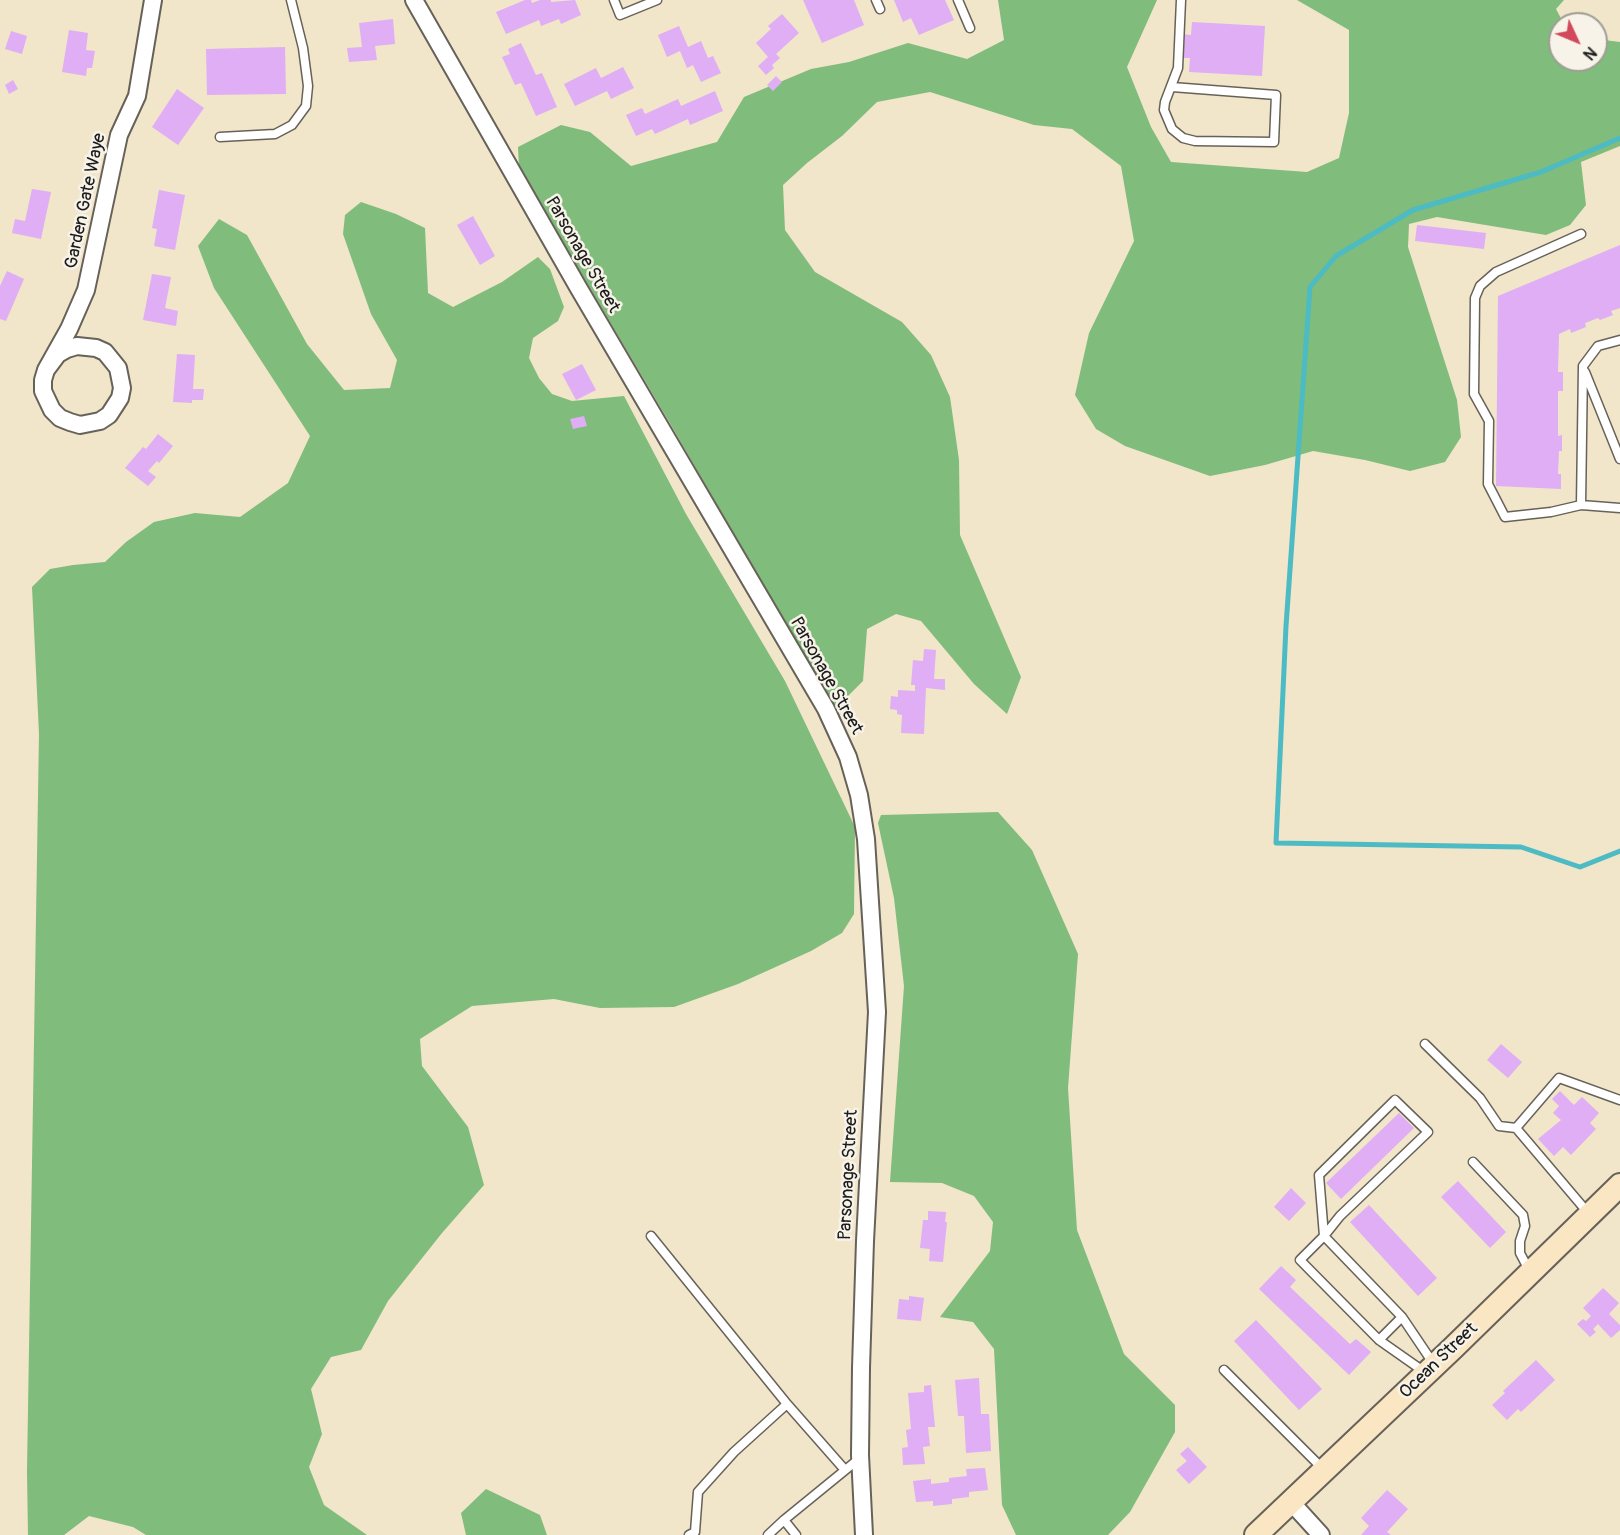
<!DOCTYPE html>
<style>
body{margin:0}
#map{position:relative;width:1620px;height:1535px;overflow:hidden;background:#f1e5ca;font-family:Pangolin,sans-serif}
canvas{display:block}
.north{position:absolute;left:1548px;top:12px;width:60px;height:60px;box-sizing:border-box;background:#f7f3e8;border:2px solid #9f9d96;border-radius:50%;rotate:134deg;font-size:16px;font-weight:700;line-height:24px;text-align:center;color:#1c1c1c}
.north::after{content:'';display:block;margin:auto;width:21px;height:27px;background:#d1495b;clip-path:polygon(50% 0,100% 100%,50% 72%,0 100%)}
</style>
<div id="map">
<canvas width="1620" height="1535"></canvas>
<div class="north">N</div>
</div>
<script>
const context = document.querySelector('canvas').getContext('2d');
context.lineJoin = 'round';
function fill(path, color) { context.fillStyle = color; context.fill(path, 'evenodd'); }
const toPath = rows => new Path2D(rows.map(r => 'M' + r).join(''));
function strokePath(path, color, width, dash) { context.strokeStyle = color; context.lineWidth = width; context.lineCap = dash ? 'butt' : 'round'; context.setLineDash(dash || []); context.stroke(path); }
function drawText(font, color, halo, rows, align = 'center') {
  context.font = font + ' Pangolin,sans-serif'; context.lineWidth = 5; context.setLineDash([]); context.textBaseline = 'middle'; context.strokeStyle = halo; context.fillStyle = color; for (const [text, x, y, turn = 0] of rows) {
    context.save(); context.translate(x, y); context.rotate((+turn || 0) * Math.PI / 180); context.textAlign = isNaN(turn) ? turn : align; if (halo) context.strokeText(text, 0, 0); context.fillText(text, 0, 0); context.restore();
  }
}
fill(toPath([
 [998,0,1157,0,1127,67,1151,127,1171,162,1307,172,1339,158,1349,113,1349,30,1297,0,1564,0,1556,9,1564,24,1560,24,1560,60,1596,60,1596,39,1620,42,1620,146,1581,162,1586,205,1570,225,1546,235,1437,217,1409,224,1408,247,1457,400,1461,437,1445,462,1410,471,1365,460,1313,451,1265,465,1210,476,1125,446,1096,429,1075,395,1089,333,1134,241,1121,166,1072,129,1034,125,930,92,877,102,842,136,807,163,783,185,785,230,815,272,902,322,931,355,950,397,959,460,960,535,1021,677,1007,714,974,684,921,621,896,614,867,629,863,681,835,709,671,425,519,168,518,147,561,125,590,132,631,166,717,142,744,97,811,69,849,62,908,43,967,59,1004,40],
 [361,202,396,214,425,228,428,293,453,307,502,282,538,257,550,269,564,307,558,321,533,338,529,358,539,378,552,394,572,401,624,396,686,514,785,681,855,827,854,914,842,933,811,951,738,984,674,1007,600,1008,554,999,472,1006,420,1039,422,1066,468,1127,484,1185,442,1233,388,1301,361,1350,331,1357,311,1389,322,1434,309,1467,324,1505,367,1535,146,1535,133,1527,89,1516,64,1535,28,1535,27,1471,39,734,32,587,50,569,73,565,105,562,126,542,154,522,195,513,240,517,288,483,310,436,214,288,198,246,219,219,247,235,307,344,344,390,390,388,397,360,371,314,343,234,345,215],
 [998,812,1032,850,1078,954,1068,1088,1077,1230,1124,1354,1175,1405,1175,1432,1130,1512,1108,1535,1016,1535,1002,1505,994,1349,973,1322,940,1317,990,1251,993,1222,974,1196,942,1183,890,1182,904,986,894,898,878,823,881,815],
 [486,1489,540,1515,547,1535,466,1535,461,1513]
]), '#80bc7b');
strokePath(toPath([
 [1620,138,1541,172,1413,210,1336,256,1310,287,1286,626,1276,843,1521,847,1580,867,1620,851]
]), '#4cbbc3', 5);
fill(toPath([
 [525,0,531,0,532,3,540,0,551,0,551,2,575,0,581,15,561,24,559,19,541,26,539,20,506,34,496,12],
 [803,0,854,0,864,25,822,43],
 [894,0,945,0,954,20,919,35,911,18,903,22],
 [782,14,799,33,776,54,780,58,772,65,774,68,766,75,758,66,768,57,756,43,771,29,768,26],
 [393,19,395,44,375,46,377,60,349,62,347,48,362,47,359,23],
 [1192,22,1265,26,1262,76,1189,72,1190,58,1182,58,1183,34,1191,35],
 [679,26,688,47,701,41,708,58,713,56,721,73,701,82,693,65,687,68,680,51,667,57,658,35],
 [69,30,88,33,86,50,95,51,92,68,87,68,86,76,62,72],
 [11,31,27,36,22,54,5,49],
 [521,43,536,75,542,73,557,107,536,116,521,83,515,85,502,57,510,54,508,49],
 [285,47,286,94,207,95,206,49],
 [623,67,634,88,611,99,607,91,575,106,564,84,596,68,601,78],
 [776,76,782,82,773,91,767,85],
 [13,80,18,89,9,94,5,85],
 [177,89,204,108,178,145,152,127],
 [715,91,723,111,690,125,688,119,655,134,652,129,636,136,626,115,642,108,645,114,678,99,681,106],
 [32,189,51,192,41,239,12,233,15,219,25,221],
 [159,190,185,195,175,250,154,246,157,229,152,228],
 [473,216,495,256,480,265,457,225],
 [1417,225,1486,233,1484,249,1415,241],
 [1620,245,1620,308,1611,311,1613,315,1600,320,1598,318,1585,323,1586,327,1571,333,1570,329,1559,334,1558,372,1563,372,1563,391,1558,391,1558,436,1562,435,1562,451,1559,451,1558,474,1561,474,1561,489,1496,486,1498,296],
 [7,271,24,279,6,321,0,319,0,286],
 [152,274,171,277,165,308,178,311,176,326,143,320],
 [177,354,195,355,193,389,204,389,203,400,192,400,192,403,173,402],
 [582,364,596,390,576,400,562,374],
 [584,416,587,426,573,429,570,419],
 [158,434,173,446,159,463,157,461,148,471,156,477,148,486,125,468,143,447,146,449],
 [924,649,936,650,934,679,945,679,945,690,926,688,924,734,901,733,902,715,897,714,897,710,890,709,891,696,898,697,898,690,915,691,915,685,911,685,913,660,923,661],
 [1501,1044,1522,1062,1508,1078,1487,1060],
 [1560,1091,1574,1105,1582,1097,1599,1113,1590,1123,1596,1129,1571,1155,1563,1147,1554,1156,1538,1139,1561,1120,1553,1113,1559,1106,1552,1099],
 [1399,1113,1414,1128,1341,1199,1326,1183],
 [1458,1181,1506,1232,1490,1248,1441,1197],
 [1291,1188,1306,1203,1289,1221,1274,1207],
 [1369,1205,1437,1278,1418,1296,1350,1222],
 [928,1211,946,1212,945,1222,947,1222,943,1262,929,1261,930,1249,920,1248,923,1220,928,1220],
 [1281,1266,1296,1280,1290,1287,1350,1344,1356,1339,1371,1352,1349,1375,1259,1289],
 [1603,1288,1619,1303,1609,1314,1620,1325,1620,1330,1611,1338,1598,1324,1593,1329,1596,1332,1590,1337,1577,1324,1583,1319,1586,1321,1591,1316,1583,1308],
 [909,1296,924,1298,921,1321,897,1319,899,1299,909,1300],
 [1256,1320,1322,1389,1299,1410,1234,1341],
 [1536,1360,1555,1380,1521,1412,1518,1409,1507,1420,1492,1405,1505,1393,1503,1391],
 [979,1378,981,1414,989,1414,991,1451,966,1453,964,1416,958,1416,955,1380],
 [931,1385,935,1427,928,1427,930,1446,923,1447,925,1464,903,1465,902,1448,908,1447,906,1430,911,1429,908,1393,924,1392,924,1386],
 [1188,1447,1207,1467,1189,1484,1176,1470,1187,1461,1180,1454],
 [985,1468,988,1490,969,1492,969,1497,952,1499,952,1504,933,1506,933,1501,916,1502,913,1481,931,1479,931,1484,949,1482,949,1478,967,1476,966,1469],
 [1387,1490,1408,1509,1387,1532,1391,1535,1361,1535,1369,1526,1361,1518]
]), '#dfaef4');
const service = toPath([
 [614,0,620,15,657,0],
 [876,0,880,9],
 [958,0,970,28],
 [1172,87,1276,95,1274,142,1195,141,1183,138,1172,129,1164,110,1165,102,1178,68,1181,0],
 [220,137,275,134,292,125,306,106,308,86,303,48,291,0],
 [1620,340,1598,346,1583,366,1581,505,1620,508],
 [1585,372,1620,459],
 [1581,505,1551,512,1505,517,1488,484,1489,421,1474,394,1475,298,1480,286,1496,272,1581,234],
 [1425,1044,1480,1098,1499,1126,1516,1128],
 [1395,1100,1428,1132,1340,1216,1324,1236,1319,1175,1395,1100],
 [1473,1162,1523,1215,1525,1226,1520,1241,1520,1253,1530,1272],
 [1589,1214,1516,1128,1559,1078,1620,1100],
 [651,1236,787,1404],
 [1379,1340,1402,1317],
 [1224,1370,1324,1470],
 [1426,1373,1379,1340,1300,1260,1324,1236,1402,1317,1433,1363],
 [784,1520,860,1458],
 [689,1535,695,1532,698,1492,734,1452,787,1404,845,1470],
 [768,1535,784,1520,796,1535]
]);
const minor = toPath([
 [414,0,578,287,826,709,848,757,859,795,866,839,877,1012,865,1241,861,1368,860,1455,864,1535],
 [46,370,58,354,67,349,77,346,96,348,105,352,118,368,122,388,120,398,109,415,100,421,80,425,70,422,60,418,52,410,43,391,43,380,46,370,69,329,86,290,119,135,137,96,153,0],
 [1291,1502,1321,1535]
]);
const secondary = toPath([
 [1256,1535,1454,1347,1620,1185]
]);
strokePath(service, '#676259', 11);
strokePath(minor, '#676259', 20);
strokePath(secondary, '#676259', 26);
strokePath(service, '#fff', 8);
strokePath(minor, '#fff', 16);
strokePath(secondary, '#fbe6c3', 22);
drawText('18px', '#1c1c1c', '#f7f3e8', [
 ["Garden Gate Waye",86,201,-78],
 ["Parsonage Street",582,255,60],
 ["Parsonage Street",826,676,61],
 ["Parsonage Street",849,1175,-87],
 ["Ocean Street",1439,1361,-44]
]);
</script>
